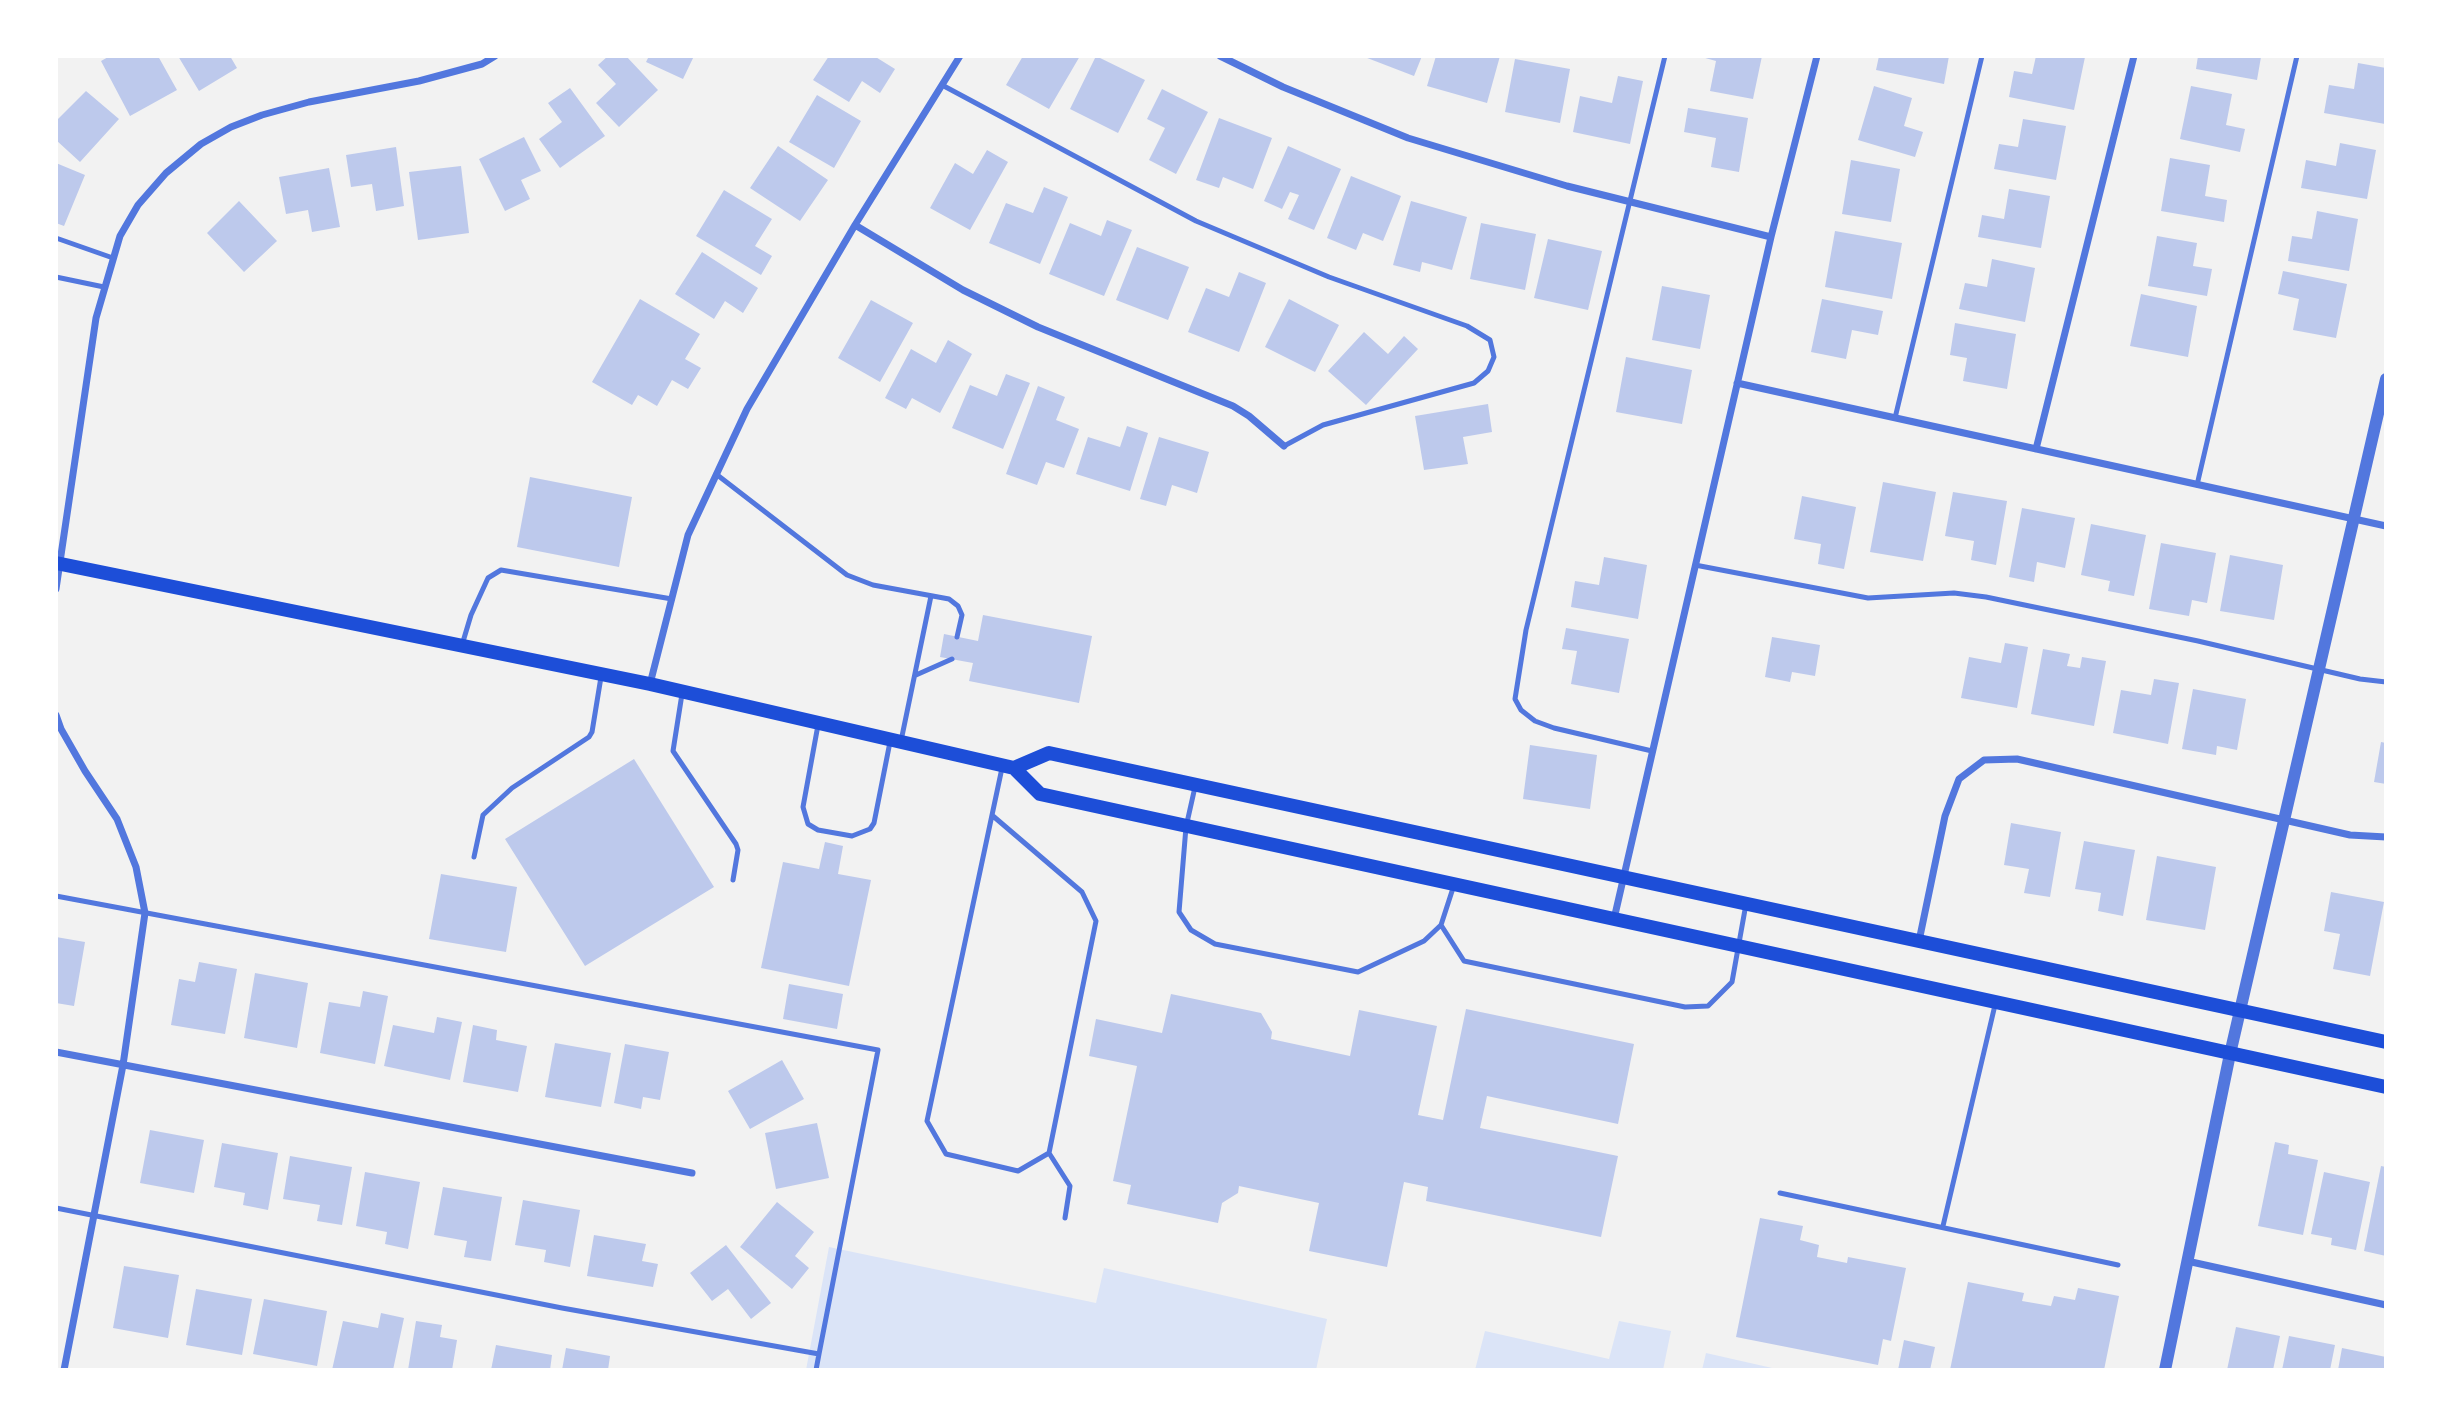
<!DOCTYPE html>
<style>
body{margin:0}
#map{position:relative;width:2442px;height:1426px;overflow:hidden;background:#f2f2f2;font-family:Commissioner,sans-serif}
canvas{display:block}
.frame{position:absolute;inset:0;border:58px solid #fff;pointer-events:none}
</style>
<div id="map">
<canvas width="2442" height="1426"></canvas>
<div class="frame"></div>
</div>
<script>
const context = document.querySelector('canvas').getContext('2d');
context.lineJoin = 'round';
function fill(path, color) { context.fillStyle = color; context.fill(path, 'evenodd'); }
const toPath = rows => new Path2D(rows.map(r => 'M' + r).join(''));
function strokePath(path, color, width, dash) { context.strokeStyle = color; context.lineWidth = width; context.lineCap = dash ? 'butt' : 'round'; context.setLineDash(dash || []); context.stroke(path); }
fill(toPath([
 [829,1247,1096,1303,1104,1268,1327,1319,1316,1370,806,1370],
 [1619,1321,1671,1331,1663,1370,1475,1370,1485,1331,1609,1359],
 [1706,1353,1781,1370,1702,1370]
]), '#dbe4f7');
fill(toPath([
 [110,56,158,56,177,90,130,116,101,61],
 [178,56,230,56,237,68,199,91],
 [608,56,626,56,658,90,619,127,596,103,616,84,598,65],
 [649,56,694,56,683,79,646,62],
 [829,56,874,56,895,69,880,93,862,81,849,102,813,80],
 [1023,56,1080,56,1049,109,1006,85],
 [1096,56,1145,80,1118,133,1070,109],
 [1362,56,1422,56,1414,76],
 [1436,56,1500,56,1487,103,1427,86],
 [1698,56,1762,56,1753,99,1710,91,1716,61],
 [1879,56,1949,56,1944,84,1876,70],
 [2036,56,2085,57,2074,110,2009,97,2014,71,2032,74],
 [2198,56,2261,57,2257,80,2196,69],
 [1515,59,1570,69,1560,123,1505,112],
 [2358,63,2386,68,2385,124,2324,113,2329,85,2354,89],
 [1618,76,1643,81,1630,144,1573,132,1580,96,1612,103],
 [1874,86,1912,98,1904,126,1923,132,1915,157,1858,140],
 [2191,86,2232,94,2226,125,2245,129,2240,152,2180,139],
 [570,88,605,136,560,168,539,139,562,122,548,103],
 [1162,89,1208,112,1176,174,1149,160,1165,128,1147,119],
 [86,91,119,119,80,162,56,140,56,121],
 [817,95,861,121,834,168,789,142],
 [1688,108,1748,118,1739,172,1711,167,1716,138,1684,132],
 [1219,118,1272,138,1253,189,1223,177,1219,188,1196,180],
 [2023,119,2066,126,2056,180,1994,169,1999,144,2018,147],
 [524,137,541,171,521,180,530,199,505,211,479,159],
 [2340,143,2376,150,2367,199,2301,188,2306,160,2336,166],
 [778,146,828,180,800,221,750,188],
 [1288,146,1341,169,1314,230,1288,219,1299,195,1290,192,1282,209,1264,201],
 [396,147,404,206,376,211,372,184,351,187,346,155],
 [987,150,1008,162,970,230,930,208,955,163,973,174],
 [2170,158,2210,165,2205,196,2227,200,2224,222,2161,211],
 [1851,160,1900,169,1891,222,1842,214],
 [56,163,85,175,64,226,56,223],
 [461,166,469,233,418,240,409,172],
 [329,168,340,227,312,232,308,210,286,214,279,177],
 [1351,176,1401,196,1383,241,1363,233,1356,250,1327,238],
 [1044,187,1068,197,1040,264,989,243,1006,203,1033,213],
 [2009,189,2050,196,2041,248,1978,237,1982,215,2004,219],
 [724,190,772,219,755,246,772,256,761,275,696,236],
 [239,201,277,241,244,272,207,233],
 [1411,201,1467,217,1452,270,1422,262,1420,272,1393,265],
 [2317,211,2358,219,2349,271,2288,261,2292,236,2312,239],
 [1107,220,1132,230,1104,296,1049,274,1070,223,1101,236],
 [1481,223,1536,234,1525,290,1470,279],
 [1835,231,1902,243,1892,299,1825,287],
 [2157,236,2197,243,2193,266,2212,269,2207,296,2148,286],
 [1548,239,1602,251,1588,310,1534,298],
 [1137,247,1189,267,1168,320,1116,300],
 [702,252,758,288,743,313,725,301,714,319,675,294],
 [1992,259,2035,268,2025,322,1959,309,1965,283,1987,287],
 [2283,271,2347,284,2336,338,2293,330,2299,299,2278,294],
 [1239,272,1266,283,1239,352,1188,332,1206,288,1229,297],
 [1662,286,1710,295,1700,349,1652,340],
 [2141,294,2197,306,2188,357,2130,346],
 [640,299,700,334,685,359,701,368,688,389,672,380,657,406,638,395,632,405,592,382],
 [1289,299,1339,325,1315,372,1265,347],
 [1822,299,1883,311,1878,335,1852,330,1846,359,1811,352],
 [871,300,913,323,880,382,838,358],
 [1955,323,2016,334,2007,389,1963,381,1967,358,1950,355],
 [1364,332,1388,354,1404,336,1418,349,1366,405,1328,371],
 [948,340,972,354,940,413,912,398,906,409,885,398,911,349,936,363],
 [1626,357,1692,370,1682,424,1616,412],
 [1006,374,1030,383,1003,449,952,428,970,385,997,396],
 [1038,386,1065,397,1056,420,1079,429,1064,468,1046,462,1037,485,1006,474],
 [1488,404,1492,432,1463,437,1468,464,1424,470,1415,416],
 [1127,426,1148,433,1130,491,1076,474,1088,437,1120,447],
 [1159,437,1209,452,1197,493,1172,485,1166,506,1140,499],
 [530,477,632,497,619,567,517,547],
 [1883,482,1936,492,1923,561,1870,552],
 [1953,492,2007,501,1996,565,1971,560,1974,541,1945,536],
 [1802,496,1856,507,1844,569,1818,564,1821,544,1794,539],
 [2022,508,2075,518,2065,568,2037,562,2034,582,2009,577],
 [2091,524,2146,535,2134,596,2108,591,2110,581,2081,575],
 [2161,543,2216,553,2207,603,2192,600,2189,616,2149,609],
 [2230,555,2283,565,2274,620,2220,611],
 [1604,557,1647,565,1638,619,1571,607,1575,581,1599,585],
 [983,615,1092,636,1079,703,969,681,973,663,940,657,944,634,978,641],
 [1566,628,1629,639,1619,693,1571,684,1577,651,1562,649],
 [1772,637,1820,645,1815,676,1792,672,1790,682,1765,677],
 [2005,643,2028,647,2017,708,1961,698,1969,657,2001,663],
 [2043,649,2070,654,2067,666,2080,668,2082,657,2106,661,2094,726,2031,714],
 [2154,679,2179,683,2168,744,2113,733,2121,690,2151,695],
 [2193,689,2246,699,2237,750,2217,746,2216,755,2182,749],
 [2381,742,2386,743,2386,784,2374,782],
 [1530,745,1597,755,1590,809,1523,799],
 [634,759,714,887,585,966,505,839],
 [2011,823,2061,832,2050,897,2024,893,2029,869,2004,865],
 [2084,841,2135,850,2123,916,2098,911,2101,893,2075,889],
 [825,842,843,846,838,874,871,880,849,986,761,968,783,862,819,869],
 [2157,856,2216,867,2205,930,2146,920],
 [441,874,517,887,506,952,429,939],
 [2331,892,2384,902,2370,976,2333,969,2340,934,2324,931],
 [56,937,85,942,74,1006,56,1003],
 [199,962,237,969,225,1034,171,1025,179,979,195,982],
 [255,973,308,983,297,1048,244,1038],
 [789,984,843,994,837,1029,783,1019],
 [363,991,388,996,375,1064,320,1053,329,1002,360,1007],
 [1171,994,1261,1013,1272,1032,1271,1039,1350,1056,1359,1010,1437,1026,1418,1115,1443,1120,1466,1009,1634,1044,1618,1124,1487,1096,1480,1128,1618,1156,1601,1237,1426,1201,1428,1187,1404,1182,1387,1267,1309,1251,1319,1203,1239,1186,1238,1193,1222,1203,1218,1223,1127,1204,1131,1185,1113,1181,1137,1066,1089,1056,1096,1019,1162,1033],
 [437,1017,462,1022,450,1080,384,1066,393,1025,434,1033],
 [473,1025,497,1030,496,1040,527,1046,518,1092,463,1082],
 [555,1043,611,1053,601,1107,545,1097],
 [625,1044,669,1052,660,1100,643,1097,641,1109,614,1103],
 [782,1060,804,1099,750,1129,728,1091],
 [817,1123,829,1178,776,1189,765,1133],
 [150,1130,204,1140,194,1193,140,1183],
 [2275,1142,2289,1145,2288,1154,2318,1160,2303,1235,2258,1226],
 [222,1143,278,1153,268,1210,243,1205,245,1193,214,1187],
 [290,1156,352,1167,342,1225,317,1221,320,1205,283,1199],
 [2381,1166,2386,1167,2386,1256,2364,1251],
 [365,1172,420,1182,408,1249,385,1244,387,1232,356,1226],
 [2324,1172,2370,1182,2356,1250,2331,1245,2332,1238,2311,1234],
 [443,1187,502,1197,491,1261,464,1257,467,1241,434,1235],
 [523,1200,580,1210,570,1267,544,1262,546,1250,515,1245],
 [777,1202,814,1232,795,1256,809,1268,792,1289,740,1247],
 [1760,1218,1803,1226,1800,1240,1819,1245,1817,1257,1847,1263,1848,1257,1906,1268,1891,1341,1883,1339,1878,1365,1736,1337],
 [594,1235,646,1244,642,1261,658,1264,653,1287,587,1276],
 [726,1245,771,1303,751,1319,728,1289,712,1301,690,1273],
 [124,1266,179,1275,168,1338,113,1328],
 [1968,1282,2024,1293,2022,1301,2051,1306,2054,1296,2075,1300,2078,1288,2119,1296,2104,1370,1950,1370],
 [196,1289,252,1299,242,1355,186,1345],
 [264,1299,327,1311,317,1366,253,1354],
 [381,1313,404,1318,393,1370,332,1370,343,1321,378,1328],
 [416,1321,442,1325,440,1337,457,1340,452,1370,408,1370],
 [2236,1327,2280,1336,2273,1370,2227,1370],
 [2289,1336,2335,1345,2330,1370,2282,1370],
 [1904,1340,1935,1347,1930,1370,1898,1370],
 [496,1345,552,1355,550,1370,491,1370],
 [566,1348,610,1356,608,1370,562,1370],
 [2342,1348,2386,1357,2385,1370,2338,1370]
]), '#bdc9ec');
strokePath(toPath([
 [942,85,1196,221,1329,277,1467,326,1490,340,1494,357,1488,371,1474,383,1323,425,1284,446],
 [56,238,113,258],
 [56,277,104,287],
 [1895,418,1982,56],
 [716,474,847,575,873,585,949,599,958,606,962,615,957,637],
 [2197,485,2297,56],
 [1695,565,1868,598,1954,593,1986,597,2198,641,2360,679,2386,682],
 [462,645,471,615,488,578,501,570,672,599],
 [916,675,952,659],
 [682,694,673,751,736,844,738,850,733,880],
 [818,725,803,807,808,824,818,830,852,836,870,829,874,823,890,742],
 [901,741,931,596],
 [1652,751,1554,728,1535,721,1521,710,1515,699,1526,630,1665,56],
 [1195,787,1186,827,1179,912,1191,930,1215,944,1358,972,1424,941,1441,925,1454,885],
 [993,816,1082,892,1096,921,1049,1153,1018,1171,946,1154,927,1121,1002,768],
 [474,857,483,815,512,788,589,737,592,732,601,677],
 [56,896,878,1050,819,1354],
 [1441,925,1464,961,1685,1007,1708,1006,1732,982,1746,904],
 [1049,1153,1070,1186,1065,1218],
 [1780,1193,2118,1265],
 [56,1208,562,1308,819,1354,816,1370],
 [1943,1226,1995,1005]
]), '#5277de', 5);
strokePath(toPath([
 [1220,56,1283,87,1408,138,1567,186,1771,237],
 [855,225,963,290,1038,327,1233,406,1249,416,1284,446],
 [1737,383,2386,526],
 [2036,449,2134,56],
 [56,589,96,318,120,236,138,205,166,173,201,144,231,127,262,115,309,102,419,81,482,64,495,56],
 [650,684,688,535,747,409,855,225,960,56],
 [56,715,61,729,85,771,117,819,136,867,145,913,123,1065,64,1370],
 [1614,919,1771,237,1817,56],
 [1919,941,1945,816,1959,779,1984,760,2017,759,2350,835,2386,837],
 [56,1052,692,1173],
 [2187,1261,2386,1305]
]), '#5277de', 7);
strokePath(toPath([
 [2165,1370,2230,1054,2386,379]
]), '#5277de', 12);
strokePath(toPath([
 [56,563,650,684,1014,768,1040,794,2386,1087],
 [1014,768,1049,753,2386,1042]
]), '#1d4ed8', 14);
</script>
